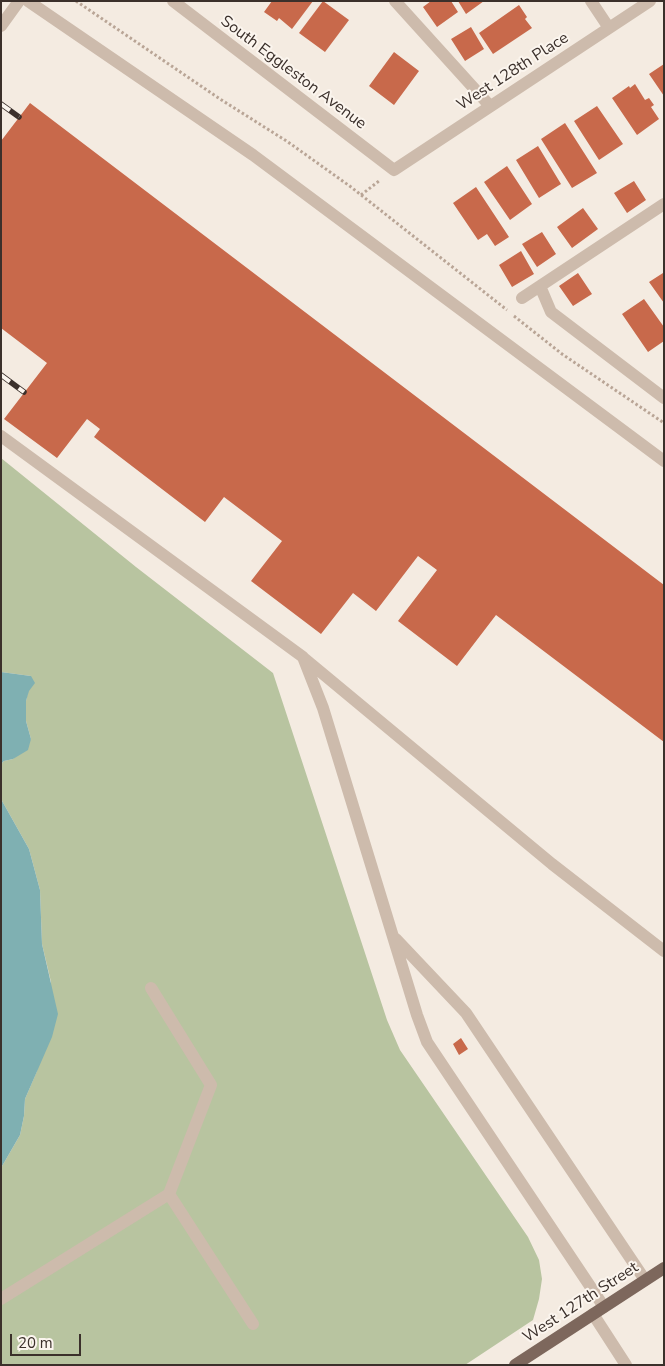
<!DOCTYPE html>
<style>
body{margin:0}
#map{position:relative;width:665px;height:1366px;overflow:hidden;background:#f4ebe1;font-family:"Nunito Sans",sans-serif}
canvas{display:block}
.frame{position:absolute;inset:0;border:2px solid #3b302b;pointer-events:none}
.scale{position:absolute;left:10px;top:1334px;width:71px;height:22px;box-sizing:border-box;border:2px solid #3b302b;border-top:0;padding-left:6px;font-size:15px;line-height:18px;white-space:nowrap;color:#3b302b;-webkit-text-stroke:4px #fbf5ee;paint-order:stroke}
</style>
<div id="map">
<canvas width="665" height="1366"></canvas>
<div class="frame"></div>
<div class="scale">20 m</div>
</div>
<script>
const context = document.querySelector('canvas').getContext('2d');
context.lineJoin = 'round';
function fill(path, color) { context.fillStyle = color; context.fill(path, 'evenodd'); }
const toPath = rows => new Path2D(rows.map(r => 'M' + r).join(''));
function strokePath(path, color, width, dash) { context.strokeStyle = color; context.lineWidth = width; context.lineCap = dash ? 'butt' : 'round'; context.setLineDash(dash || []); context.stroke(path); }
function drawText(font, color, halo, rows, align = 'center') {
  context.font = font + ' "Nunito Sans",sans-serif'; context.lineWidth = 4; context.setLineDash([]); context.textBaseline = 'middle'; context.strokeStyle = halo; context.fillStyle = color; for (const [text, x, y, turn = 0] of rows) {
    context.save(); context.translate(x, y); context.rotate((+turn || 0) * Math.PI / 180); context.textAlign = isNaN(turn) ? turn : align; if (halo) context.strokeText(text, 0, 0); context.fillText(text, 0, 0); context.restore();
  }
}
fill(toPath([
 [1,458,136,567,273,673,387,1020,400,1050,528,1237,539,1260,542,1279,539,1299,533,1320,465,1365,1,1365,1,1168,20,1135,24,1116,25,1099,37,1071,51,982,42,944,40,890,29,849,1,799,1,764,4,761,13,759,31,739,26,721,26,701,31,676,1,672]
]), '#b8c4a0');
fill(toPath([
 [1,672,31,676,35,683,29,691,26,701,26,721,31,739,28,750,13,759,4,761,1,764],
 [1,799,29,849,40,890,42,944,58,1014,52,1037,25,1099,24,1116,20,1135,1,1168]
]), '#7fb0b2');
fill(toPath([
 [272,1,313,1,292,29,279,18,277,21,264,12],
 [323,1,349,20,325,52,299,33],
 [431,1,451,1,458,12,437,27,423,7],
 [458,1,484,1,466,14],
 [519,5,527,17,525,19,532,28,493,54,479,33],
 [471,27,484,49,465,61,451,39],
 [394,52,419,71,394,105,369,86],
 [664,64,664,96,649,74],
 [635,84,645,100,649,98,654,105,651,107,659,119,637,135,612,98,629,86,630,88],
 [30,103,664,585,664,742,496,615,457,666,398,621,437,570,418,556,376,611,353,593,321,634,251,581,282,541,224,497,205,522,94,437,100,429,87,419,57,458,4,419,47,363,1,328,1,141],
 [597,106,623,144,599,160,574,121],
 [565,123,597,173,572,188,541,139],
 [538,146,561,184,539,198,516,160],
 [507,166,532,204,510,220,484,182],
 [634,181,646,200,627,213,614,193],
 [476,187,509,237,495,246,487,234,478,240,453,203],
 [583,208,598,229,572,248,557,227],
 [542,232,556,254,537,267,522,244],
 [521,251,534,274,512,287,499,265],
 [578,273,592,294,573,306,559,286],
 [663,273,664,275,664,303,649,282],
 [644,299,664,327,664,341,648,352,622,314],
 [461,1038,468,1049,459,1055,453,1044]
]), '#c8694b');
strokePath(toPath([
 [76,1,220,99,288,142,351,187,507,310],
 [361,195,379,181],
 [514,316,562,354,664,423]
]), '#b9a596', 3, [2.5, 2.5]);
strokePath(toPath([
 [28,1,253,155,664,461],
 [173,1,394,170,650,1],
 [395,1,490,106],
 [591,1,609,28],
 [1,26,19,1],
 [540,286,551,312,664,398],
 [522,298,664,204],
 [1,436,303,657,323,708,417,1015,427,1042,604,1307],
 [305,659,552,864,664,951],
 [396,939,466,1013,645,1280],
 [169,1194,253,1324],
 [1,1299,169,1194,211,1085,151,988],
 [593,1314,626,1365]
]), '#cdbbac', 12);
strokePath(toPath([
 [515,1365,664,1268]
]), '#7d675c', 12);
const rail = toPath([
 [1,104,19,117],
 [1,375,24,392]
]);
strokePath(rail, '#3b302b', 5.5);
strokePath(rail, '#fbf5ee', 4, [11]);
drawText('16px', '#3b302b', '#fbf5ee', [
 ["West 128th Place",513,72,-33],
 ["South Eggleston Avenue",293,73,37],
 ["West 127th Street",581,1303,-33]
]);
</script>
